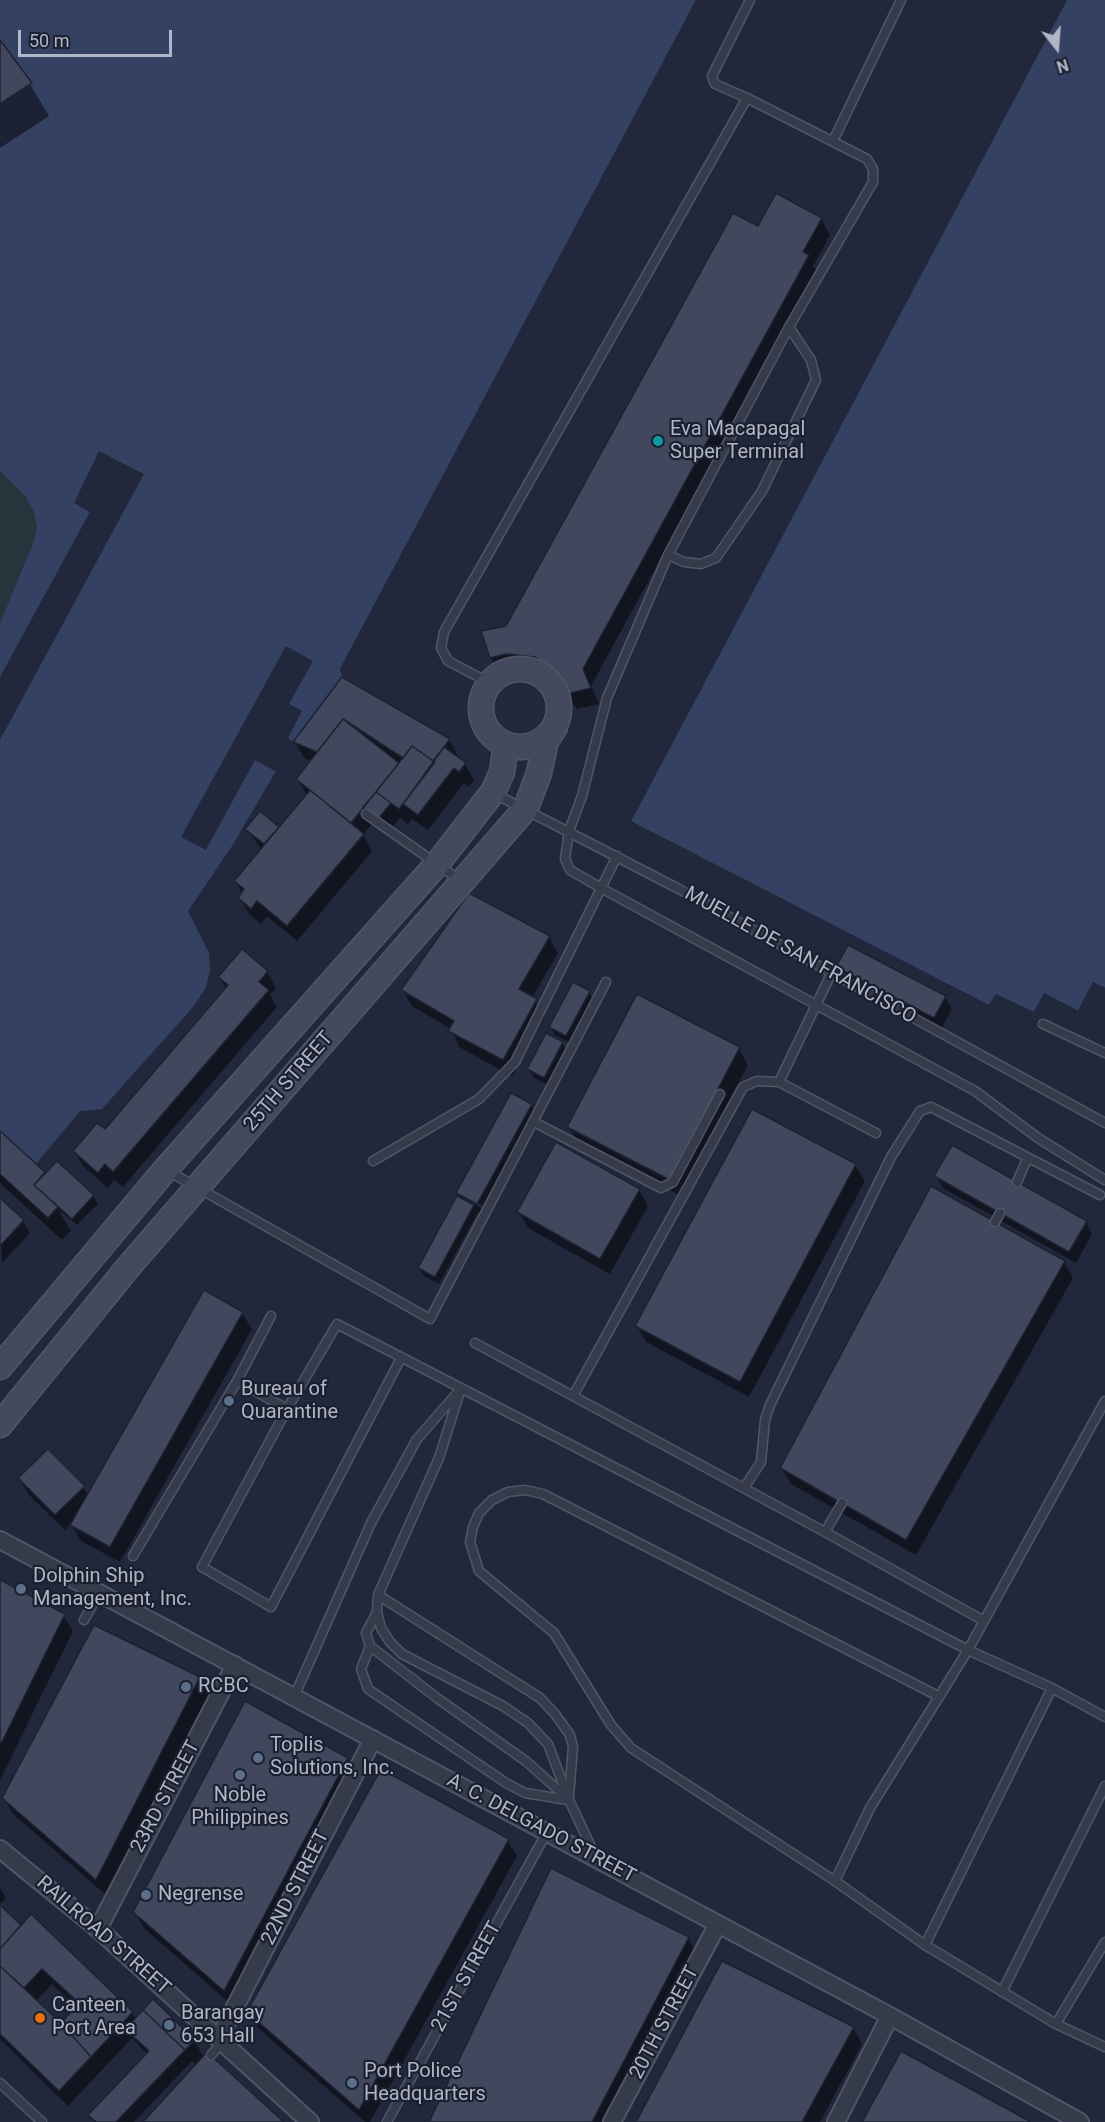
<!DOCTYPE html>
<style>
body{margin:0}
#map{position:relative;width:1105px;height:2122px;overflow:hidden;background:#22283b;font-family:Roboto,sans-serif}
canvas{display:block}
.north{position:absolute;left:1027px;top:18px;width:60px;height:60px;-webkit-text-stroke:4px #1b2030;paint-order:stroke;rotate:163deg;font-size:16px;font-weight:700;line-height:24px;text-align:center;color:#b1b6c7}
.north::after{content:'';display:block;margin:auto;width:21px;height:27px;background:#b1b6c7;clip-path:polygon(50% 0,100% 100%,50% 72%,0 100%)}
.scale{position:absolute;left:18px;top:30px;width:154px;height:27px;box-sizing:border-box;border:3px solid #b1b6c7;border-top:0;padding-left:8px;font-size:18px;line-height:21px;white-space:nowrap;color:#b1b6c7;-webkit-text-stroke:4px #1b2030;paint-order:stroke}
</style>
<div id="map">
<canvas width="1105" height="2122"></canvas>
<div class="north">N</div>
<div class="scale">50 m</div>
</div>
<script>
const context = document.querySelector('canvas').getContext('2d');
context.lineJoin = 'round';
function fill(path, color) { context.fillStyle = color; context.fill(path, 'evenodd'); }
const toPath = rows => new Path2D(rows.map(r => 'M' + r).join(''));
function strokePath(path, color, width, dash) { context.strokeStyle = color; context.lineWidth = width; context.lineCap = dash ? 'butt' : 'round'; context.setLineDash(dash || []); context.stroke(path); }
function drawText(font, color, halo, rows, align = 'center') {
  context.font = font + ' Roboto,sans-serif'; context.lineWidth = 4.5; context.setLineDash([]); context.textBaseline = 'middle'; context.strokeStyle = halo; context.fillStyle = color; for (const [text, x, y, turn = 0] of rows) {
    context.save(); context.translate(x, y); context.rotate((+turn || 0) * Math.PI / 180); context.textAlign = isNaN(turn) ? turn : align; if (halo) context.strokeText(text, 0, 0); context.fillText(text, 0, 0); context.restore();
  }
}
fill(toPath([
 [0,471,25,496,33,510,37,526,34,541,0,623]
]), '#24353c');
fill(toPath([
 [0,0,696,0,340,669,342,677,293,742,232,846,188,911,209,953,210,971,206,987,193,1007,102,1109,80,1111,36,1164,0,1131,0,623,34,541,37,526,33,510,25,496,0,471],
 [1067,0,1105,0,1105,988,1093,982,1078,1011,1044,993,1034,1012,996,994,989,1005,631,821]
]), '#354162');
fill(toPath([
 [696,0,699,1,344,671,340,669],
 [1064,0,1067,0,631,821,628,820],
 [99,451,144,474,0,740,0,677,90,512,74,503],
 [286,646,313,661,289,704,302,711,288,738,293,742,277,772,255,760,206,850,181,837],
 [1093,982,1105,988,1105,991,1095,986,1080,1013,1045,997,1037,1014,1033,1015,1044,993,1078,1011]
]), '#22283b');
fill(toPath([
 [0,44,30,84,49,116,0,148],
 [821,219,830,235,813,266,817,272,591,686,599,704,577,709,557,679,545,673,516,670,501,674,491,658,483,632,507,627,759,228],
 [343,679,449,740,458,756,456,758,465,764,474,780,469,787,464,783,428,830,412,819,408,824,400,818,387,834,373,822,363,835,372,851,297,941,267,916,261,924,249,914,240,898,243,894,236,881,262,850,247,829,260,813,279,830,307,796,298,779,312,761,304,758,295,742],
 [549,937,558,953,532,998,545,1016,512,1076,459,1047,451,1029,412,1006,403,990],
 [838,967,945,997,952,1009,941,1029,845,978],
 [267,972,276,988,270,995,277,1007,123,1187,114,1179,108,1188,84,1167,74,1151,105,1132,227,989,220,978],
 [589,992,593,1000,570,1043,555,1035,551,1027],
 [562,1043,567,1051,548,1085,533,1077,529,1069],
 [739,1049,748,1065,679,1195,578,1143,569,1127],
 [531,1105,538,1117,484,1215,478,1212,439,1284,424,1276,419,1268,462,1200,458,1193],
 [466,1196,484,1206,483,1209,466,1200],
 [0,1133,45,1175,57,1163,93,1196,98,1204,77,1225,58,1209,71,1231,62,1240,0,1183],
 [855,1165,865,1181,749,1397,646,1342,637,1326],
 [936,1176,1086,1222,1092,1234,1076,1263,943,1188],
 [639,1190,648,1206,610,1274,528,1228,519,1212],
 [0,1200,23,1221,30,1233,2,1263],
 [1064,1262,1073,1278,916,1555,791,1484,781,1468],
 [204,1292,242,1313,252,1329,120,1562,81,1541,71,1524,65,1530,29,1495,20,1479,83,1487,89,1496],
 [0,1581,63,1615,73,1631,0,1780],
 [94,1627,199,1679,209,1695,106,1895,13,1814,4,1798],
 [347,1759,356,1775,233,2006,144,1928,135,1912],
 [507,1840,517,1856,370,2122,365,2122,258,2028,249,2012],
 [0,1888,6,1898,0,1904],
 [0,1907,21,1927,132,2013,136,2020,194,2040,204,2058,282,2122,145,2122,197,2066,192,2061,134,2122,94,2122,90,2115,148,2055,132,2038,68,2106,0,2039],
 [52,1984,77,2007,61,2025,36,2001],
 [688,1938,697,1954,609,2122,430,2122],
 [853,2028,862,2044,820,2122,638,2122]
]), '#0007');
const building = toPath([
 [0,40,32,83,0,104,0,40],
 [776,193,822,218,803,252,809,255,583,669,591,688,567,694,555,672,535,657,506,654,490,658,481,631,506,626,733,213,758,226,776,193],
 [342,677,450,739,433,761,412,746,403,758,343,719,317,752,293,742,342,677],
 [343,719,399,763,351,823,296,779,343,719],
 [412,746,435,762,399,809,376,792,412,746],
 [444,747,466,763,459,772,454,768,418,815,403,804,444,747],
 [310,790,364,834,287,926,257,901,251,909,238,898,244,889,234,881,310,790],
 [376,792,391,803,378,819,363,807,376,792],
 [260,811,279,827,264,844,245,829,260,811],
 [469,893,550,936,519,989,537,999,503,1060,448,1031,454,1021,401,990,469,893],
 [848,945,946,996,934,1018,836,967,848,945],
 [242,949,268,971,259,982,269,990,113,1172,105,1164,98,1173,73,1151,97,1123,105,1129,228,985,218,977,242,949],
 [573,982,590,991,566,1036,549,1027,573,982],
 [637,994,740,1047,670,1180,567,1127,637,994],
 [546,1033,563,1042,544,1078,527,1069,546,1033],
 [511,1093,532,1104,477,1204,456,1193,511,1093],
 [752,1109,856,1164,740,1382,635,1326,752,1109],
 [0,1131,45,1172,34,1185,58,1207,48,1218,0,1174,0,1131],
 [556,1142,640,1189,600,1259,517,1212,556,1142],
 [952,1145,1087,1221,1069,1252,934,1176,952,1145],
 [57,1161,94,1195,72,1219,34,1185,57,1161],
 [931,1186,1065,1261,906,1540,780,1468,931,1186],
 [457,1196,474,1205,435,1277,418,1268,457,1196],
 [0,1198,24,1220,0,1246,0,1198],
 [204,1290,243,1312,110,1547,70,1525,204,1290],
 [48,1449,85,1486,55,1515,18,1478,48,1449],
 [0,1580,65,1614,0,1746,0,1580],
 [94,1625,200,1677,96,1880,2,1798,94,1625],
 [245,1701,348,1758,224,1991,133,1912,245,1701],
 [381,1769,509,1839,359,2110,247,2012,381,1769],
 [551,1868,689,1937,592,2122,429,2122,551,1868],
 [0,1905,21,1925,0,1949,0,1905],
 [31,1914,133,2012,91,2057,61,2023,79,2003,42,1969,24,1988,0,1966,0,1949,31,1914],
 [722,1961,854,2027,802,2122,636,2122,722,1961],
 [0,1966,61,2023,91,2057,59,2091,0,2034,0,1966],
 [153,1999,195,2040,185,2050,143,2010,153,1999],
 [143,2010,185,2050,116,2122,96,2122,88,2115,149,2051,125,2029,143,2010],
 [901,2051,1031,2122,862,2122,901,2051],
 [207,2052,284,2122,143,2122,207,2052]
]);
fill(building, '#41475d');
strokePath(building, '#1d2232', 1.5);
const lane = toPath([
 [747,98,715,84,712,76,750,0],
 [833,141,901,0],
 [668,555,684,562,701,564,716,558,762,491,816,380,811,360,789,327],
 [490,683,448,661,441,648,444,632,747,98,867,159,873,169,873,182,789,327,668,555,607,698,582,796,569,831,565,859,570,870,601,888,975,1091,1038,1138,1105,1180],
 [493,793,677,888,1105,1123],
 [366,814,461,881],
 [831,974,779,1082,876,1133],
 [1043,1024,1105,1053],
 [534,1122,661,1188,673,1182,720,1094],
 [373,1161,479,1099,515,1062,617,856],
 [168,1171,430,1319,606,982],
 [1017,1182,1027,1159],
 [995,1222,1000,1213],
 [475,1343,573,1396,743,1087,757,1081,779,1082],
 [401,1358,271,1607,202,1567,287,1409,337,1324,968,1650,1052,1688,1105,1717],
 [237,1381,287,1409],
 [461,1388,439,1458,378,1595,377,1612,381,1628,390,1642,402,1654,503,1706,528,1723,548,1744,569,1800,595,1855],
 [573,1396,825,1532,842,1503],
 [744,1488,761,1462,765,1420,770,1405,891,1157,920,1111,931,1107,1100,1195],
 [825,1532,984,1621],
 [133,1556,237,1381,271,1316],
 [378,1595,540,1698,555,1714,570,1735,573,1747,569,1796],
 [377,1612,366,1633,370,1646,437,1698,527,1762,566,1797],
 [84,1620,99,1593],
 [370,1646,361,1669,368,1689,506,1783,525,1793,568,1800],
 [938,1696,543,1494,525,1490,508,1492,492,1500,479,1513,473,1527,470,1542,479,1571,554,1633,611,1725,631,1748,835,1881,925,1945,1056,2024,1105,2047],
 [294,1697,371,1523,417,1439,459,1391],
 [835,1881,870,1808,968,1650,1105,1401],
 [925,1945,1052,1688],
 [1002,1992,1105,1786],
 [1056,2024,1105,1942],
 [211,2055,223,2042],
 [0,2083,42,2122],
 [387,2122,547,1832]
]);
const street = toPath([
 [0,1540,890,2016,1080,2122],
 [0,1849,98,1929,310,2122],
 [98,1929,235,1665],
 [219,2038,373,1739],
 [612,2122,718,1924],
 [836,2122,890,2016]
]);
const secondary = toPath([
 '481 708a39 39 0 1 1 78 0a39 39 0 1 1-78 0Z',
 [0,1367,165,1170,437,864,493,792,502,772,506,744],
 [0,1425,130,1265,526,808,539,773,546,741,555,727]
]);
strokePath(lane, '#515666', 11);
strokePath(street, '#515666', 20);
strokePath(secondary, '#515666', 27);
strokePath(lane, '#363b4b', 8);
strokePath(street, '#363b4b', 16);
strokePath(secondary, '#44495e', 24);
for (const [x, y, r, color] of [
 [658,441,6,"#0f9aa8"],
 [229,1401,6,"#5c6f8a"],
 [21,1589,6,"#5c6f8a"],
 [186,1687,6,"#5c6f8a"],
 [258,1758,6,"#5c6f8a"],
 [240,1775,6,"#5c6f8a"],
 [146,1895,6,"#5c6f8a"],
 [40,2018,6,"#e8710a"],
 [169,2025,6,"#5c6f8a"],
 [352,2083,6,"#5c6f8a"]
]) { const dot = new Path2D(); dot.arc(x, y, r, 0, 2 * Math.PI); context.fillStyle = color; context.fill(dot); strokePath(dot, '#1b2030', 2); }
drawText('20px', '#b1b6c7', '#1b2030', [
 ["Eva Macapagal",670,430],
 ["Super Terminal",670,453],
 ["Bureau of",241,1390],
 ["Quarantine",241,1413],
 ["Dolphin Ship",33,1577],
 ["Management, Inc.",33,1600],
 ["RCBC",198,1687],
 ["Toplis",270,1746],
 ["Solutions, Inc.",270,1769],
 ["Noble",240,1796,"center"],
 ["Philippines",240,1819,"center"],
 ["Negrense",158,1895],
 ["Canteen",52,2006],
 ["Port Area",52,2029],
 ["Barangay",181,2014],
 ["653 Hall",181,2037],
 ["Port Police",364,2072],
 ["Headquarters",364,2095]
], 'left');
drawText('20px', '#b1b6c7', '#1b2030', [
 ["MUELLE DE SAN FRANCISCO",800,956,29],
 ["25TH STREET",289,1082,-49],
 ["23RD STREET",166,1797,-62],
 ["A. C. DELGADO STREET",541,1829,28],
 ["22ND STREET",296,1888,-63],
 ["RAILROAD STREET",103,1936,41],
 ["21ST STREET",467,1977,-61],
 ["20TH STREET",665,2023,-62]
]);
</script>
